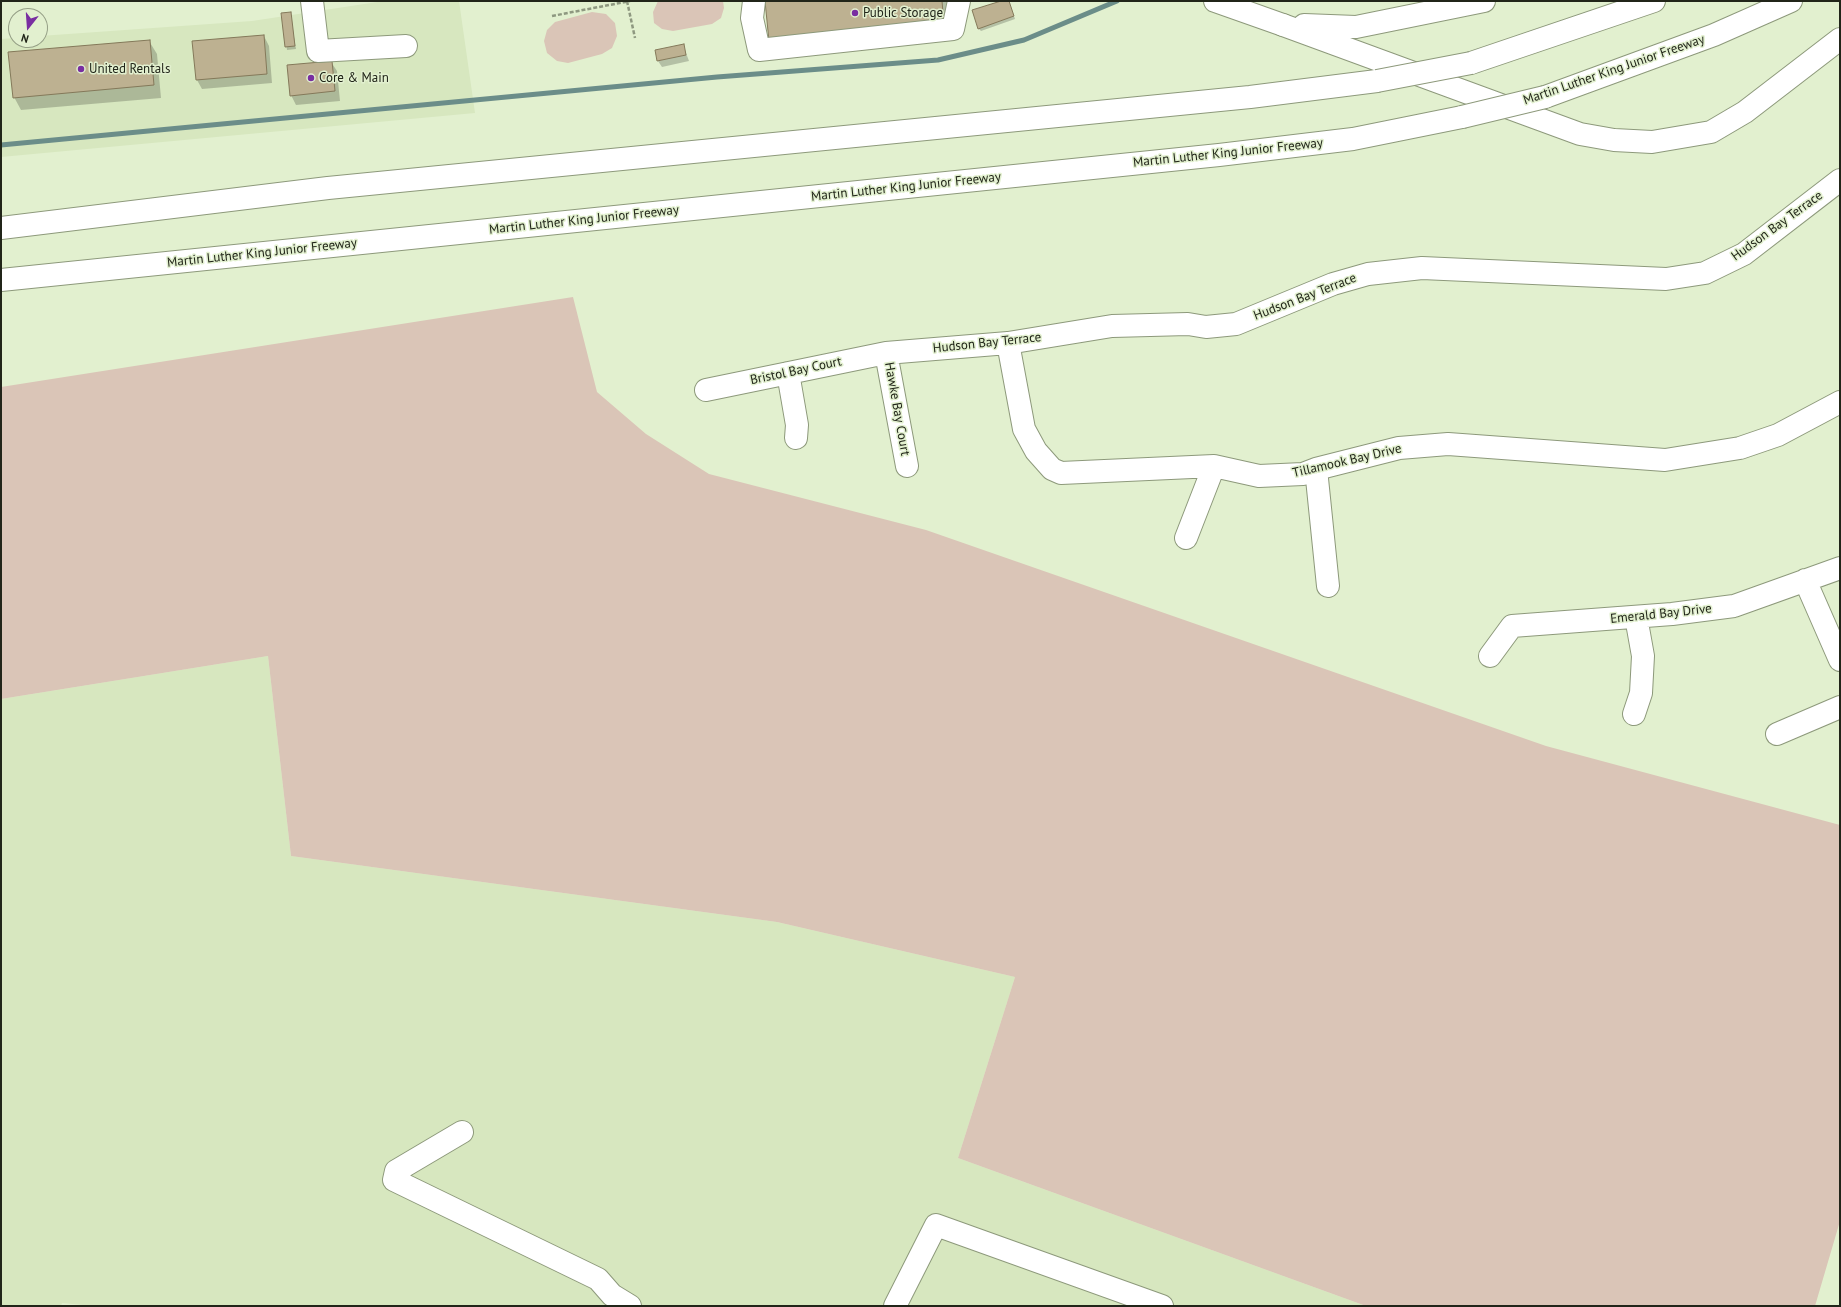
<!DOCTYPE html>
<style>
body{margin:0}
#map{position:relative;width:1841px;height:1307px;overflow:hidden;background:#e2f0cf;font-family:"PT Sans",sans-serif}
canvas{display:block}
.frame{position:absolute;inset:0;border:2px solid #212519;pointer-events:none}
.north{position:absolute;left:8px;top:8px;width:40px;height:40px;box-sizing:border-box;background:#e2f0cf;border:1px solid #959f86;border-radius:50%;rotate:197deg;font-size:11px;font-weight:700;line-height:16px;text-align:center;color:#212519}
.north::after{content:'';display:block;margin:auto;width:14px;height:18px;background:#792ea1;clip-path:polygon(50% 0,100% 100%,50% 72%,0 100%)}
</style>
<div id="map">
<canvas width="1841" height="1307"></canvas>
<div class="frame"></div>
<div class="north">N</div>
</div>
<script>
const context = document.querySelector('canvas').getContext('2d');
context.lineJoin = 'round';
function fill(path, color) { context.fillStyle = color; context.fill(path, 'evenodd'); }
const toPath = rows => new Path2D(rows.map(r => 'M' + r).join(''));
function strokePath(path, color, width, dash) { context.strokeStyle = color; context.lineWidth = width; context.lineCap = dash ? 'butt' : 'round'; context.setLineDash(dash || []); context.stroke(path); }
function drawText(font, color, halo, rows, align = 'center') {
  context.font = font + ' "PT Sans",sans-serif'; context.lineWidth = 3; context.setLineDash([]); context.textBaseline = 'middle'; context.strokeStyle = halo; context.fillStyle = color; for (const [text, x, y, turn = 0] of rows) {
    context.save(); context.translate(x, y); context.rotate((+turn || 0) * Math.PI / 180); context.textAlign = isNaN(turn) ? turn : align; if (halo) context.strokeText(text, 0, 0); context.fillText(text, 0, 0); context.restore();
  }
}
fill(toPath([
 [384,1,459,1,475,113,1,157,1,39,16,38,16,40,40,40,40,36,252,21],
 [268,656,291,856,777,922,1015,977,958,1158,1366,1306,93,1306,62,1303,61,1306,1,1306,1,699]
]), '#d7e7bf');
fill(toPath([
 [658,1,723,1,724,8,721,18,712,24,673,31,662,29,654,23,653,12],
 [592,12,606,14,615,23,617,36,612,48,602,54,568,63,557,61,547,53,544,41,547,30,555,22],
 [573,297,597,392,646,434,709,474,926,530,1546,746,1840,825,1840,1221,1815,1306,1366,1306,958,1158,1015,977,777,922,291,856,268,656,1,699,1,387]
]), '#dac5b7');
fill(toPath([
 [766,1,948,1,951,37],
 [1004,1,1009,1,1015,19,981,31,979,29],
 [290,13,296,49,287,50,282,14],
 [264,36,269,46,272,83,202,89,197,80],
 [149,41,157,54,161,98,21,110,14,97],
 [683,45,689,61,662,67,658,61],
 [331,62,337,71,340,101,296,105,291,95]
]), '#0003');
strokePath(toPath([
 [1,145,717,77,938,60,1024,40,1117,1]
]), '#6b8d89', 5);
const building = toPath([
 [765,1,942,1,944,24,769,41,765,1],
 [1001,1,1009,1,1014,16,978,29,972,10,1001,1],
 [291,12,295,46,285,47,281,13,291,12],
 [264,35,267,74,196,80,192,41,264,35],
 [150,40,154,85,13,98,8,52,150,40],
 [684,44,686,55,657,61,655,50,684,44],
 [332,61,335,91,290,96,287,65,332,61]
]);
fill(building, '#bdb191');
strokePath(building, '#84795a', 1);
const minor = toPath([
 [312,1,318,51,406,46],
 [754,1,752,18,759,50,953,29,959,1],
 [1008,343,1024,429,1036,451,1052,469,1061,473,1214,466,1259,476,1303,474,1316,469,1399,448,1448,444,1665,460,1740,448,1778,435,1840,402],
 [886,353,907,466],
 [788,373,797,425,796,438],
 [706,390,886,353,1008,343,1112,326,1188,324,1206,327,1236,324,1333,284,1368,274,1422,268,1666,279,1705,273,1744,254,1840,180],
 [1316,469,1328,586],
 [1186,538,1214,466],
 [1805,580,1840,660],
 [1490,656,1512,626,1672,614,1734,606,1840,568],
 [1634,714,1641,693,1643,656,1636,617],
 [1777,734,1840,707],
 [462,1132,396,1171,394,1180,598,1279,612,1295,630,1306],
 [895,1306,936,1225,1162,1306]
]);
const major = toPath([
 [1215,1,1283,25]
]);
const highway = toPath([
 [1283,25,1580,134,1614,140,1652,142,1711,132,1745,112,1840,39],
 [1304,25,1356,27,1484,1],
 [1471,63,1654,1],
 [1545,97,1714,35,1791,1],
 [1,228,328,188,1250,97,1377,81],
 [1,280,1219,155,1353,139,1462,117]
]);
strokePath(minor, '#8d997b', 24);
strokePath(major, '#8d997b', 24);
strokePath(highway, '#8d997b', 24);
strokePath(toPath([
 [627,1,635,38],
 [552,16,630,1]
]), '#8e9880', 2.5, [4, 2]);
strokePath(minor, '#fff', 22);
strokePath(major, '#fff', 22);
strokePath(highway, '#fff', 22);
const highwayBridge = toPath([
 [1377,81,1471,63],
 [1462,117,1545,97]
]);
strokePath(highwayBridge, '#8d997b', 24, []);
strokePath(highwayBridge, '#fff', 22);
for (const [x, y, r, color] of [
 [855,13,4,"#792ea1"],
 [81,69,4,"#792ea1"],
 [311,78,4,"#792ea1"]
]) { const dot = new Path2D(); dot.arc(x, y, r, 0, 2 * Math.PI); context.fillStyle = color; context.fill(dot); strokePath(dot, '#e2f0cf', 1.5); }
drawText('13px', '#212519', '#e2f0cf', [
 ["Public Storage",863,13],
 ["United Rentals",89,69],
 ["Core & Main",319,78]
], 'left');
drawText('13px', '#212519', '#e2f0cf', [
 ["Martin Luther King Junior Freeway",1614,70,-19],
 ["Martin Luther King Junior Freeway",1228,153,-6],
 ["Martin Luther King Junior Freeway",906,187,-6],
 ["Martin Luther King Junior Freeway",584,220,-6],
 ["Hudson Bay Terrace",1777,226,-36],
 ["Martin Luther King Junior Freeway",262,253,-6],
 ["Hudson Bay Terrace",1305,297,-21],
 ["Hudson Bay Terrace",987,343,-6],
 ["Bristol Bay Court",796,371,-12],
 ["Hawke Bay Court",897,409,80],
 ["Tillamook Bay Drive",1347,461,-13],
 ["Emerald Bay Drive",1661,614,-6]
]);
</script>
